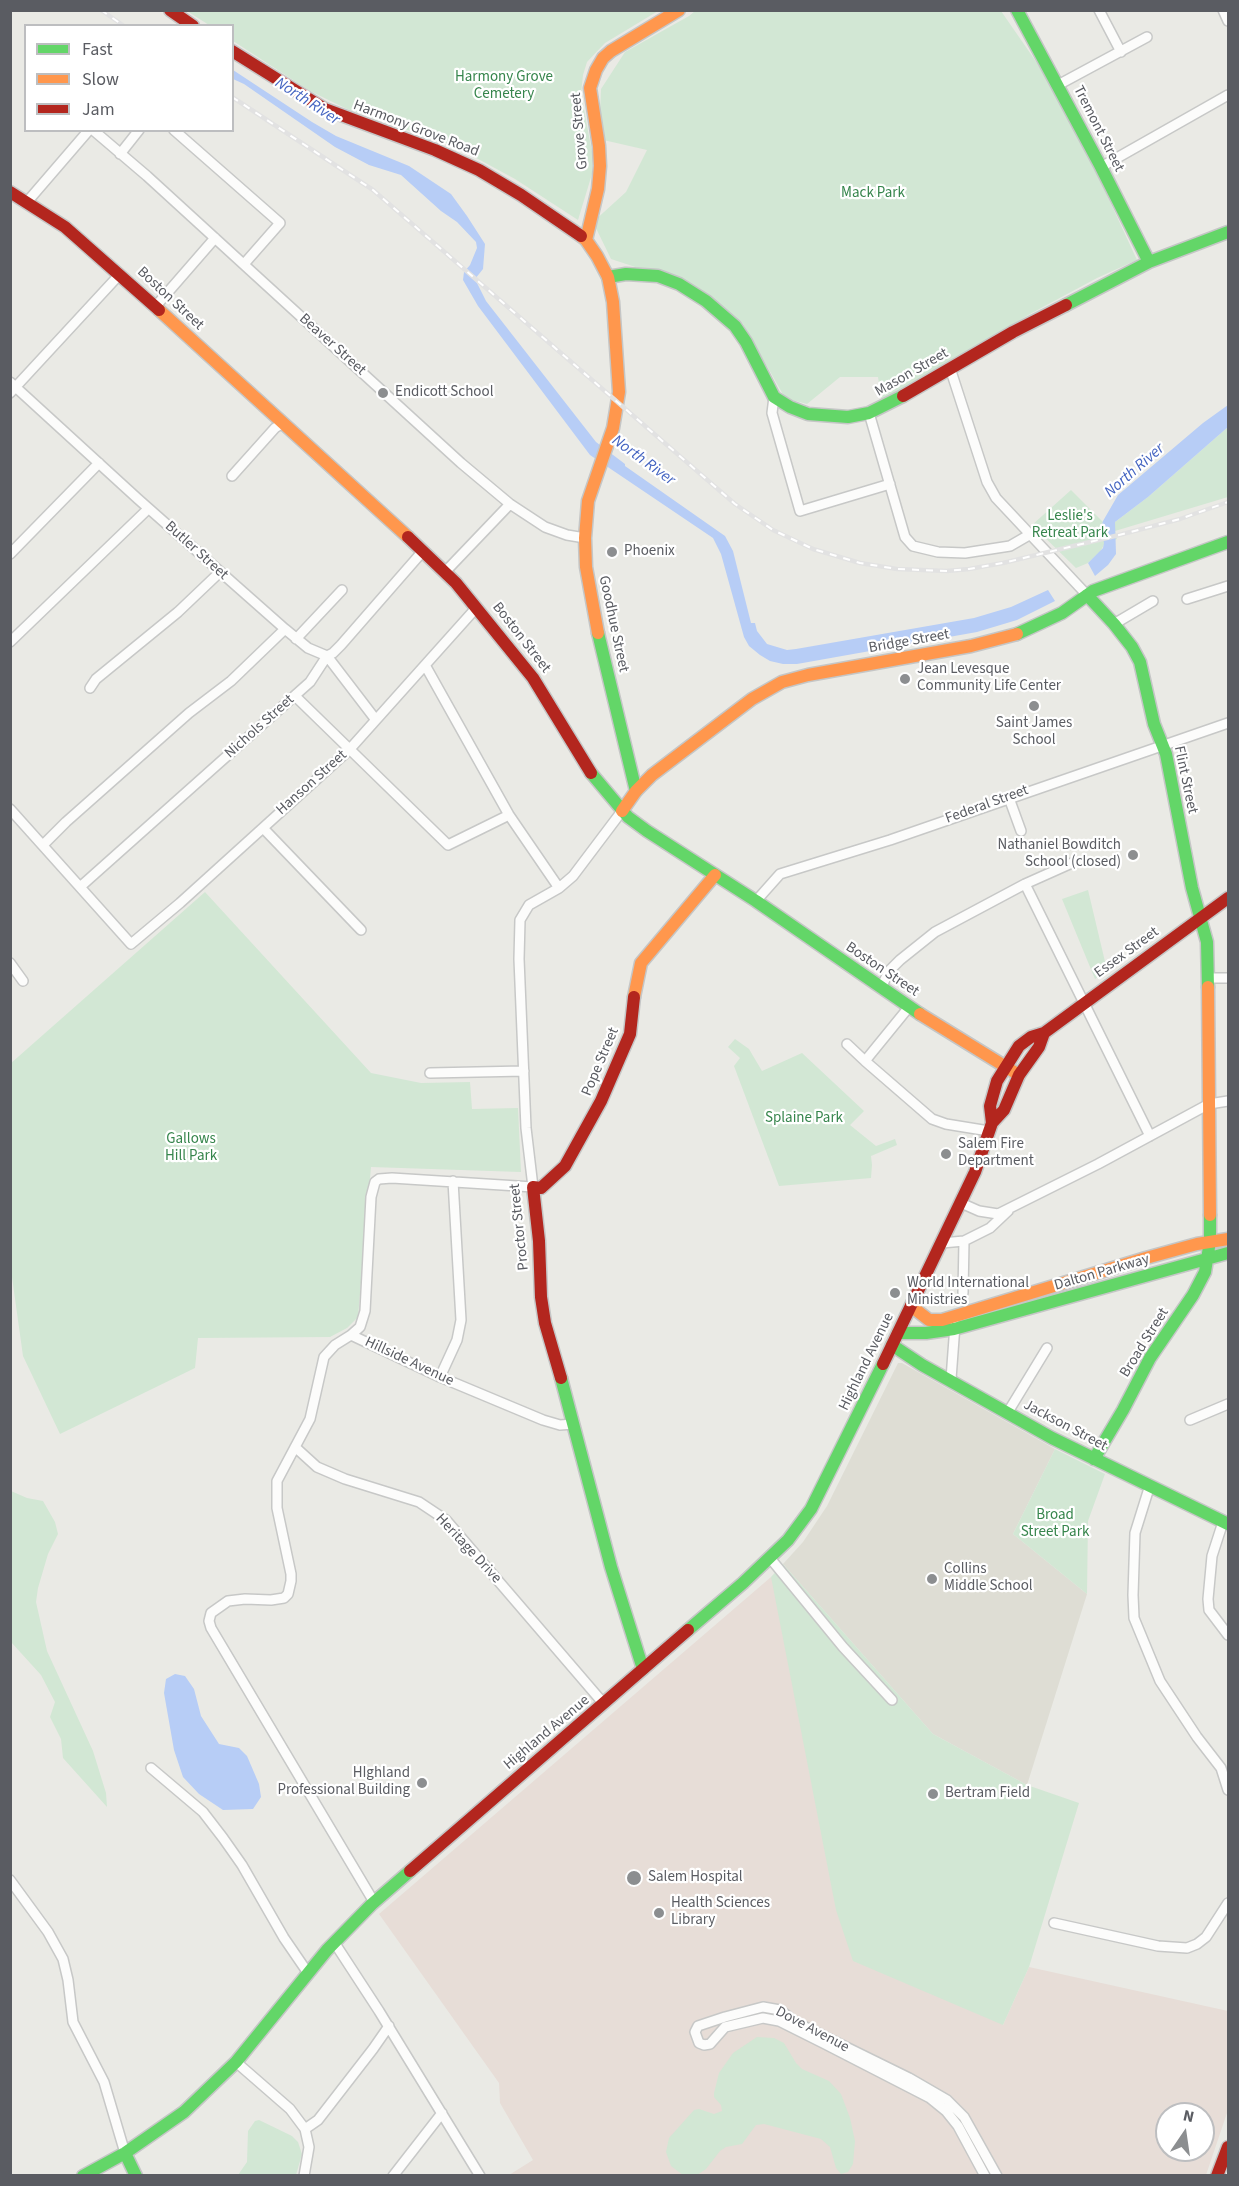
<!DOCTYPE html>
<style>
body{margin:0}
#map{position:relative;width:1239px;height:2186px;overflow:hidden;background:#eaeae5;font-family:"Source Sans 3",sans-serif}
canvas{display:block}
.frame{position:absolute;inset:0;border:12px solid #5a5c62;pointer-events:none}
.legend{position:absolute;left:24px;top:24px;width:210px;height:108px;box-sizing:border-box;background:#fff;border:2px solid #bdbec0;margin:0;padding:8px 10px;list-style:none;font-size:18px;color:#5a5c62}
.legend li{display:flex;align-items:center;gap:12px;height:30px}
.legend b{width:30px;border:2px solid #bdbec0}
.north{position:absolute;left:1155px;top:2102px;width:60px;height:60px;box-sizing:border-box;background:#fff;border:2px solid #bdbec0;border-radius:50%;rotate:13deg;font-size:16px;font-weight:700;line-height:24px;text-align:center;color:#5a5c62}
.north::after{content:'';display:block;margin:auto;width:21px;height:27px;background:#8c8e90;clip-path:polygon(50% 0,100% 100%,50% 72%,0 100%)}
</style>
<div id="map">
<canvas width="1239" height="2186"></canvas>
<div class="frame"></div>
<ul class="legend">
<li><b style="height:8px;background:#63d668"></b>Fast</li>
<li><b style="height:8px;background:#ff974d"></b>Slow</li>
<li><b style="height:8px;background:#b3261e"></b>Jam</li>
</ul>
<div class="north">N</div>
</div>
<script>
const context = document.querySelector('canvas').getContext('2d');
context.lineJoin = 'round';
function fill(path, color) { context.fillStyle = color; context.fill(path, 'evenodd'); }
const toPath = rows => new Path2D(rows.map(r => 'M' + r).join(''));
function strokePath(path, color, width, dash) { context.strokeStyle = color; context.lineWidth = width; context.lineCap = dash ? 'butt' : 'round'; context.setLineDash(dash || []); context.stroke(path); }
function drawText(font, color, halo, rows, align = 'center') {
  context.font = font + ' "Source Sans 3",sans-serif'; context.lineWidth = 4.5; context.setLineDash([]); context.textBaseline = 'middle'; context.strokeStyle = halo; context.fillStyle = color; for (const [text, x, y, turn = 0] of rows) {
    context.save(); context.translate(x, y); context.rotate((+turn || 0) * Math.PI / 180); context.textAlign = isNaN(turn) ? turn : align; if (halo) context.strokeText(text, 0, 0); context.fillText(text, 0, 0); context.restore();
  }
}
fill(toPath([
 [898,1363,902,1363,1055,1449,1013,1534,1087,1594,1027,1785,933,1734,783,1564,803,1542,827,1506]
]), '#deddd4');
fill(toPath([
 [771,1577,899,1724,1003,2025,1029,1967,1228,2011,1228,2110,1206,2175,509,2175,533,2160,500,2103,499,2083,379,1914],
 [1167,2114,1203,2114,1203,2150,1167,2150]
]), '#e7ddd7');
fill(toPath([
 [187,11,658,11,605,43,587,62,583,75,581,94,593,157,592,174,578,220,515,179,456,147,347,109,310,91,233,41,232,26,209,25],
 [695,11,1001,11,1064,102,1137,260,1097,278,1030,314,882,403,878,377,840,377,807,404,785,398,743,324,684,283,611,259,593,222,626,192,647,150,599,139,601,89,625,52,689,16],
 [1228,427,1228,497,1115,531,1117,539,1105,543,1100,552,1088,563,1076,568,1032,525,1071,490,1105,524,1115,522,1148,497],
 [1088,890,1107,970,1095,979,1062,899],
 [205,892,371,1073,421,1083,470,1082,472,1109,518,1108,521,1172,371,1167,358,1317,347,1328,330,1337,198,1338,195,1368,60,1434,23,1356,11,1270,10,1064],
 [735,1039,749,1049,762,1071,802,1053,864,1111,850,1125,876,1146,895,1139,897,1145,871,1156,872,1165,871,1178,779,1186,734,1066,740,1058,728,1047],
 [1055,1449,1105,1474,1088,1521,1087,1594,1013,1534],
 [11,1491,27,1498,43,1501,55,1522,58,1534,48,1554,38,1588,36,1602,47,1651,93,1751,106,1793,107,1807,63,1758,61,1739,50,1717,55,1702,41,1675,11,1642],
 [783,1564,933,1734,1027,1785,1079,1803,1029,1967,1003,2025,853,1961,836,1910,771,1577],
 [757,2037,774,2038,784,2043,796,2063,802,2069,829,2081,841,2094,850,2118,855,2141,853,2164,848,2172,841,2174,836,2168,830,2147,821,2139,764,2124,756,2125,742,2144,726,2147,720,2151,706,2169,697,2175,683,2175,671,2166,666,2152,669,2138,694,2110,699,2109,714,2114,722,2111,721,2105,714,2097,714,2093,719,2073,733,2053],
 [259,2120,292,2136,298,2142,302,2154,296,2175,238,2175,247,2162,248,2131,255,2121]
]), '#d2e7d4');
fill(toPath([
 [233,70,312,122,336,136,409,166,451,194,467,216,485,244,483,269,475,279,486,301,596,442,625,464,625,466,725,536,733,551,751,623,755,623,757,631,767,644,787,650,796,649,974,618,1011,607,1048,590,1055,601,1017,620,977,632,797,664,783,664,770,661,760,655,749,646,744,637,721,554,713,538,590,455,478,306,463,280,464,272,470,265,477,248,476,242,457,222,441,211,401,175,369,165,335,147,244,84,233,79],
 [1228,405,1228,427,1148,497,1115,522,1116,554,1108,565,1095,576,1088,563,1103,548,1104,543,1101,528,1103,521,1118,495,1203,423],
 [175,1674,185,1676,194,1689,201,1716,219,1744,239,1748,247,1756,259,1784,261,1797,253,1809,223,1810,199,1794,183,1777,174,1750,164,1693,166,1679]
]), '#b7cdf6');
const street = toPath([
 [1099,10,1121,52],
 [1223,10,1228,21],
 [1058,85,1147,37],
 [93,130,147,176,461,463,510,504,545,527,567,535,585,538],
 [174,130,280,223,244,264],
 [120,154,139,130],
 [1101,167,1228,95],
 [27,202,89,130],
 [155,307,215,238],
 [950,368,987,482,996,498,1087,595],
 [10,382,138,499,285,629,308,648,327,656,376,720],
 [10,393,120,274],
 [774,397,772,413,800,511,890,484],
 [869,413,905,537,913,546,938,552,965,553,1010,546,1029,535],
 [232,476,275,428,283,423],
 [10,554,99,463],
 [445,572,510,504],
 [1187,599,1228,586],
 [1114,624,1153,601],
 [296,639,342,590],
 [10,642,148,509],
 [425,665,509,815,559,888],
 [90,688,96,679,178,612,220,572],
 [295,696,448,845,509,815],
 [1009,798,1021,831],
 [10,809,131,944,180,903,349,750,477,607],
 [263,828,361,930],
 [43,845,66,822,189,713,231,681,285,629],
 [1025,884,1150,1136],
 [80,887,310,682,327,656,333,653,341,645,423,551],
 [756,901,780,874,890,840,1228,723],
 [10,963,23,981],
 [1209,978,1228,978],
 [881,988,889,971,900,960,935,932,1025,884,1072,863],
 [909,1007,865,1061,932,1119,946,1124,989,1131],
 [847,1044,865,1061],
 [430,1073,524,1071],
 [961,1203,979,1211,998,1214,1098,1164,1209,1104,1228,1101],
 [942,1243,964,1241,990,1228,1008,1211],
 [963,1293,964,1241],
 [351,1335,360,1327,365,1311,371,1197,375,1182,379,1179,392,1178,533,1187,526,1128,519,959,520,920,529,905,559,888,573,876,622,811],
 [440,1377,457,1340,461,1320,453,1181],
 [951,1379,955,1325],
 [1008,1412,1047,1348],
 [1190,1420,1228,1404],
 [295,1447,317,1467,345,1479,419,1502,446,1520,604,1704],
 [1150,1485,1135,1533,1133,1595,1134,1618,1160,1681,1197,1737,1221,1768,1228,1790],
 [1223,1522,1212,1556,1208,1599,1209,1610,1228,1635],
 [770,1558,843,1647,892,1700],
 [151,1768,203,1812,223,1838,242,1865,284,1938,308,1973],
 [10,1880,48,1932,63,1959,68,1980,73,2022,104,2082,125,2153],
 [374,1902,211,1628,209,1621,211,1613,228,1601,245,1599,271,1600,284,1598,288,1594,291,1581,291,1574,277,1508,277,1481,310,1419,324,1357,335,1345,351,1335,440,1377,543,1420,560,1425,574,1424],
 [1054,1923,1158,1946,1187,1948,1197,1944,1206,1937,1228,1903],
 [334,1942,379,2011,480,2176],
 [236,2062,290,2109,305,2129,309,2147,304,2176],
 [305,2129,318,2120,373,2049,389,2026],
 [393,2176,442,2113],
 [985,2176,958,2126,946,2111,930,2098,825,2044,779,2021,763,2018,725,2027,710,2044,704,2045,699,2043,695,2032,698,2026,725,2017,763,2007,780,2010,795,2022,909,2078,947,2100,964,2117,997,2176]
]);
const fast = toPath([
 [1017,10,1101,167,1149,262],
 [608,277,626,274,658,276,679,284,706,301,735,326,746,342,774,397,790,407,808,414,848,417,869,413,903,396],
 [1066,305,1149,262,1228,232],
 [1087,595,1114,624,1132,647,1140,662,1154,724,1166,754,1192,888,1207,942,1208,987],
 [598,633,636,791],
 [1017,634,1062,613,1093,591,1228,542],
 [591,773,628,817,647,831,756,901,920,1014],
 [898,1333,926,1333,954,1329,1228,1253],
 [892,1345,922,1365,1052,1438,1228,1524],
 [561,1378,611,1567,643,1669],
 [1094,1459,1123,1410,1150,1358,1193,1295,1205,1272,1210,1241,1210,1215],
 [688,1630,743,1583,788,1540,811,1509,883,1364],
 [125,2153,136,2176],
 [83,2176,125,2153,184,2112,236,2062,327,1950,372,1904,410,1871]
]);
const slow = toPath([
 [581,236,586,240,597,256,608,277,613,302,619,392,613,428,588,501,585,538,586,567,598,633],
 [586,240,598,189,600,166,599,146,590,88,596,70,603,58,611,51,679,10],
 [159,310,408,537],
 [622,811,636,791,652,775,752,699,782,682,808,675,971,646,1017,634],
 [1208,987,1210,1215],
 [634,997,641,963,715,875],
 [920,1014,1019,1075],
 [911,1306,929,1320,942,1320,1146,1258,1197,1244,1228,1239]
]);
const jam = toPath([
 [170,10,193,26],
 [232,51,325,109,435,150,479,170,521,195,581,236],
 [10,192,65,227,159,310],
 [903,396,1013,332,1066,305],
 [408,537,456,583,533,678,591,773],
 [992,1123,990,1106,997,1081,1019,1046,1031,1037,1044,1033,1228,898],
 [883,1364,975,1172,992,1123,1004,1110,1019,1075,1039,1047,1044,1033],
 [561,1378,545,1323,541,1297,539,1241,533,1187,541,1188,565,1166,601,1101,630,1034,634,997],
 [410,1871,688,1630],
 [1217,2176,1228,2147]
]);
strokePath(street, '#c7c8c7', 12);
strokePath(fast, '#c5c6c6', 15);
strokePath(slow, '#c5c6c6', 15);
strokePath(jam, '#c5c6c6', 15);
strokePath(street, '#fcfcfb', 9);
strokePath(fast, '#63d668', 12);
strokePath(slow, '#ff974d', 12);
strokePath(jam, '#b3261e', 12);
const rail = toPath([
 [101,10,124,26],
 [232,97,373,190,735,504,773,530,813,549,860,563,897,569,947,571,969,569,1003,563,1119,535,1180,519,1228,502]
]);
strokePath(rail, '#e2e2e2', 4.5);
strokePath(rail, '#fff', 2, [7]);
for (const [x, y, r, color] of [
 [383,393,6,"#8c8e90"],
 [612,552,6,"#8c8e90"],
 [905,679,6,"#8c8e90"],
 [1034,706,6,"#8c8e90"],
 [1133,855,6,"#8c8e90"],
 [946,1154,6,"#8c8e90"],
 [895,1293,6,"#8c8e90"],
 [932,1579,6,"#8c8e90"],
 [422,1783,6,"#8c8e90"],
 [933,1794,6,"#8c8e90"],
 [634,1878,8,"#8c8e90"],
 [659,1913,6,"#8c8e90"]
]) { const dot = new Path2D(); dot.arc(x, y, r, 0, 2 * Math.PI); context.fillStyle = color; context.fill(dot); strokePath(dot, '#fff', 2); }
drawText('15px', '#36854c', '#fff', [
 ["Harmony Grove",504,78],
 ["Cemetery",504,95],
 ["Mack Park",873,194],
 ["Leslie's",1070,517],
 ["Retreat Park",1070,534],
 ["Splaine Park",804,1119],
 ["Gallows",191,1140],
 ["Hill Park",191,1157],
 ["Broad",1055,1516],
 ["Street Park",1055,1533]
]);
drawText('15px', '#5a5c62', '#fff', [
 ["Harmony Grove Road",416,129,21],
 ["Tremont Street",1098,129,63],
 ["Grove Street",580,131,-95],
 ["Boston Street",170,299,43],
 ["Beaver Street",332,345,42],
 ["Mason Street",912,373,-30],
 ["Butler Street",196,551,42],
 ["Goodhue Street",613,624,78],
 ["Boston Street",521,638,52],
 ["Bridge Street",909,642,-10],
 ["Nichols Street",260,727,-42],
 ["Flint Street",1185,780,78],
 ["Hanson Street",312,783,-42],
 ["Federal Street",987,805,-20],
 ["Essex Street",1127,953,-36],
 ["Boston Street",882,970,34],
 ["Pope Street",601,1062,-67],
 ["Proctor Street",520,1227,-96],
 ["Dalton Parkway",1102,1273,-16],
 ["Broad Street",1145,1343,-58],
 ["Hillside Avenue",409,1362,25],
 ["Highland Avenue",867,1362,-64],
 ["Jackson Street",1065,1426,28],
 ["Heritage Drive",468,1549,47],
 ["Highland Avenue",547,1733,-40],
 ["Dove Avenue",812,2030,28]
]);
drawText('15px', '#5a5c62', '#fff', [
 ["Endicott School",395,393],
 ["Phoenix",624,552],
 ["Jean Levesque",917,670],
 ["Community Life Center",917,687],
 ["Saint James",1034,724,"center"],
 ["School",1034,741,"center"],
 ["Nathaniel Bowditch",1121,846,"right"],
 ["School (closed)",1121,863,"right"],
 ["Salem Fire",958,1145],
 ["Department",958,1162],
 ["World International",907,1284],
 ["Ministries",907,1301],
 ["Collins",944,1570],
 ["Middle School",944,1587],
 ["HIghland",410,1774,"right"],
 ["Professional Building",410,1791,"right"],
 ["Bertram Field",945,1794],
 ["Salem Hospital",648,1878],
 ["Health Sciences",671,1904],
 ["Library",671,1921]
], 'left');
drawText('italic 16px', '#4464c1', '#fff', [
 ["North River",307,102,33],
 ["North River",643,461,36],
 ["North River",1135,471,-41]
]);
</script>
